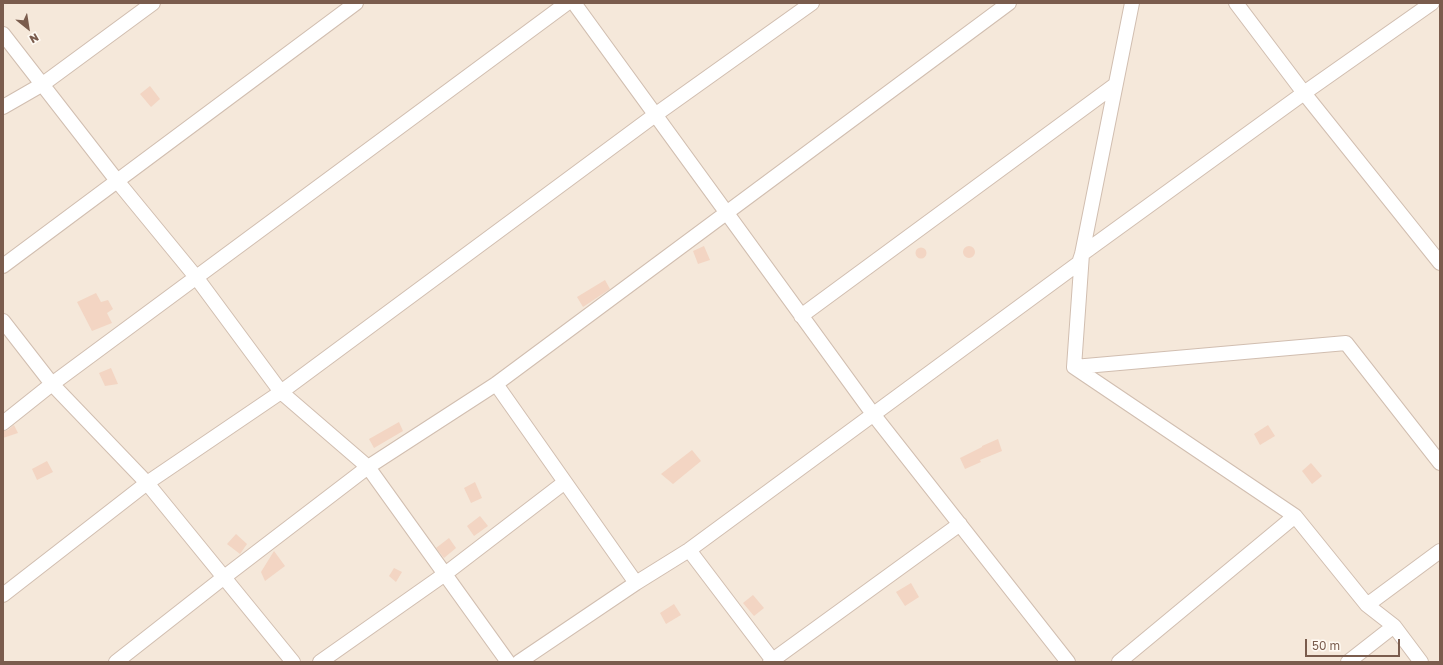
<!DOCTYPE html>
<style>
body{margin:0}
#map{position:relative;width:1443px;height:665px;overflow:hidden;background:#fdf6ec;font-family:"Golos Text",sans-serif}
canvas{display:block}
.frame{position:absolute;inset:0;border:4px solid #7a5c4d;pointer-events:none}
.north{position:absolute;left:8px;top:8px;width:40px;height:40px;-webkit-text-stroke:3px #fffaf3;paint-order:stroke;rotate:150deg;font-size:11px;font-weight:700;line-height:16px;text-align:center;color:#7a5c4d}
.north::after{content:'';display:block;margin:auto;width:14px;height:18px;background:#7a5c4d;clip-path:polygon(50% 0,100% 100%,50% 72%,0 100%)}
.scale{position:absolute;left:1305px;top:639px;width:95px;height:18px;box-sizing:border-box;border:2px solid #7a5c4d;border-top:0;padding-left:5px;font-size:12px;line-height:14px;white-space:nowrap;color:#7a5c4d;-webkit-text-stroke:3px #fffaf3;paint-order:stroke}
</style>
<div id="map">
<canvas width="1443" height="665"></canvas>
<div class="frame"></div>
<div class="north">N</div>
<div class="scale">50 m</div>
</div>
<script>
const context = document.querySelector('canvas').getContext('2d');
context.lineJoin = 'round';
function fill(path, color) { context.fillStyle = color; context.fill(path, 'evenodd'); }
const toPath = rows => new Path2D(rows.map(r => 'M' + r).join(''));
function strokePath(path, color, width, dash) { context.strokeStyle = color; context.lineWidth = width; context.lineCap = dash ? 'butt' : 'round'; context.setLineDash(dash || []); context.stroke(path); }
fill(toPath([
 [3,3,1440,3,1440,662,3,662]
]), '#f5e8da');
fill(toPath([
 [150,86,160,99,151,107,140,94],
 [704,246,710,260,698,264,693,251],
 '963 252a6 6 0 1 1 12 0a6 6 0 1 1-12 0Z',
 '915.5 253a5.5 5.5 0 1 1 11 0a5.5 5.5 0 1 1-11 0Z',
 [605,280,610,289,583,307,577,297],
 [96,293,101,302,108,300,113,309,107,313,112,323,92,331,77,302],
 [111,368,118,384,105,386,99,373],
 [399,422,403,431,374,448,369,439],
 [14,425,18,433,3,438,3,431,8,430],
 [1268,425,1275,436,1260,445,1254,434],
 [998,439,1002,451,980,460,981,462,965,469,960,458,982,447,982,446],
 [692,450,701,461,673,484,661,474],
 [47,461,53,472,37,480,32,469],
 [1311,463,1322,476,1312,484,1302,471],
 [475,482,482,498,471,503,464,488],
 [480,516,488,526,474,536,467,526],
 [236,534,247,544,240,554,227,544],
 [449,538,456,548,444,558,436,548],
 [274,551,285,566,265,581,261,572],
 [394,568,402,572,396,582,389,576],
 [911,583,919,597,905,606,896,592],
 [753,595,764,608,754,616,743,603],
 [674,604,681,615,666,624,660,613]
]), '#f3d5c3');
const street = toPath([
 [574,3,873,414,1068,662],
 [1236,3,1304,93,1440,263],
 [3,34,118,182,196,277,281,392,368,467,508,662],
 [3,107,43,84,153,3],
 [3,266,356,3],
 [801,316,1115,85],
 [3,321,52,384,147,483,293,662],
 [1074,367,1346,343,1440,463],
 [496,384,636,583],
 [3,423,52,384,567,3],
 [689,550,774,662],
 [3,595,147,483,281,392,655,115,812,3],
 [1367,605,1440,551],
 [1394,626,1367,605,1295,516,1074,367,1082,254,1304,93,1432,3],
 [116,662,223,578,368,467,496,384,1009,3],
 [320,662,445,574,565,482],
 [519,662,636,583,689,550,1079,263,1082,254,1132,3],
 [770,662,960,524],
 [1119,662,1295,516],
 [1348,662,1394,626,1421,662]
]);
strokePath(street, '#d1beb0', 16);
strokePath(street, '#fff', 14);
</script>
